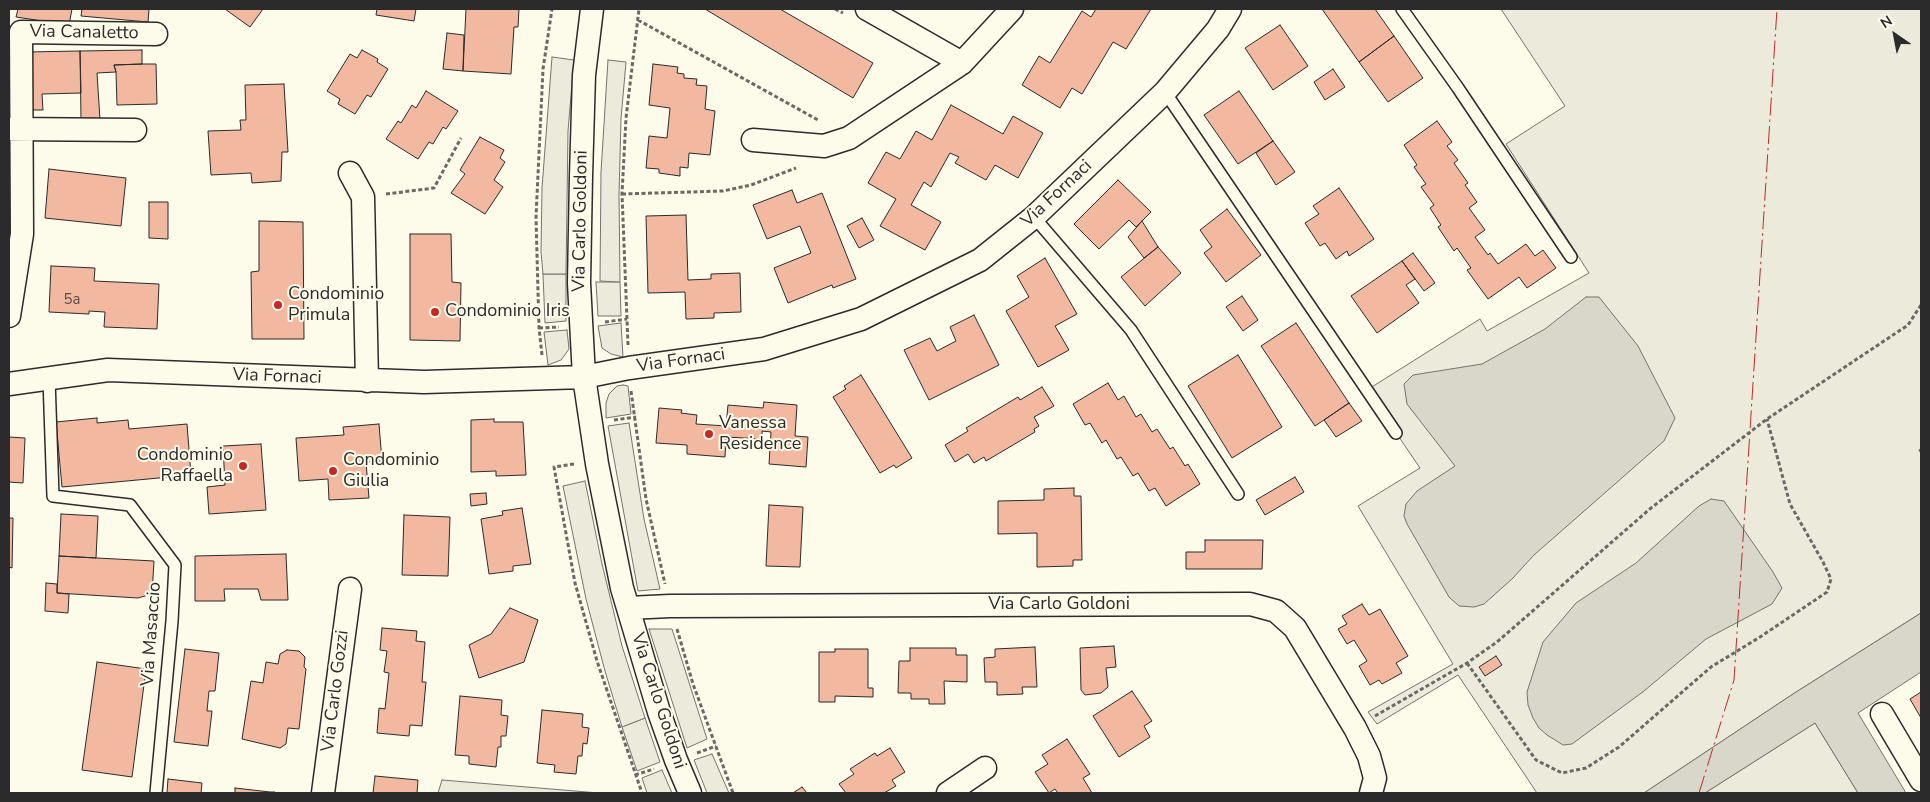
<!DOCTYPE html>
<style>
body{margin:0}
#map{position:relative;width:1930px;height:802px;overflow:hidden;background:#fdfbea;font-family:"Nunito Sans",sans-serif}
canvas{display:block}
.frame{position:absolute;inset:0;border:10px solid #2b2b2b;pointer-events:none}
.north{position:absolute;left:1870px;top:10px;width:50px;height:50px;-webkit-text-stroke:4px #fdfbea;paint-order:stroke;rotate:327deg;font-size:14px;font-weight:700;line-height:20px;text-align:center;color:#2b2b2b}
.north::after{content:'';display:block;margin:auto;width:18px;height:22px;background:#2b2b2b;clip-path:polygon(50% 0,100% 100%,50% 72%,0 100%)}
</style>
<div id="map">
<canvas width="1930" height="802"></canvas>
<div class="frame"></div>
<div class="north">N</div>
</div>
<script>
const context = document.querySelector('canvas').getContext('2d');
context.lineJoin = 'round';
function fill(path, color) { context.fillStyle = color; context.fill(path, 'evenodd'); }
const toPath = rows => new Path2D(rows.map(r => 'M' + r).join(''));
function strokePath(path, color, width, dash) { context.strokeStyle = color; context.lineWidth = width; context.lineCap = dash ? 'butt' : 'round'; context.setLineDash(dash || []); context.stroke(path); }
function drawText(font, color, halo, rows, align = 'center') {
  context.font = font + ' "Nunito Sans",sans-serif'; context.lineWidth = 4; context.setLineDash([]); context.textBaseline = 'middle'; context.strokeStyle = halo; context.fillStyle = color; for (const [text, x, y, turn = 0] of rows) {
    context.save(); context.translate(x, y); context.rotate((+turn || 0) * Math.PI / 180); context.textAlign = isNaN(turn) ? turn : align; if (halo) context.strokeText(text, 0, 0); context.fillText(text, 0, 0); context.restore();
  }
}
const green = toPath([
 [1501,9,1921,9,1921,613,1793,694,1644,793,1537,793,1458,675,1377,724,1368,712,1453,664,1358,506,1420,468,1367,390,1480,319,1487,331,1589,273,1506,144,1565,106,1501,9],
 [543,274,566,274,566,321,545,323,543,274],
 [596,282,620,282,621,316,598,316,596,282],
 [621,323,623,357,611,354,602,348,598,326,621,323],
 [567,330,569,349,561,360,548,365,544,332,567,330],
 [623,385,628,386,631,414,606,418,606,403,609,394,617,386,623,385],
 [629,423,644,519,660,589,638,591,608,426,629,423],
 [649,629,672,629,707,739,687,748,649,629],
 [645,718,660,762,637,771,622,727,645,718],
 [1815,723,1858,793,1705,793,1815,723],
 [712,754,729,793,707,793,694,760,712,754],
 [662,770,672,793,647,793,642,778,662,770],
 [442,780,599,793,438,793,442,780]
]);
fill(green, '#ecebdb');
strokePath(green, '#74746e', 1);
const parking = toPath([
 [552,57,574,60,568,131,566,274,543,274,541,252,542,188,552,57],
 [608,60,626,62,621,119,619,195,620,282,600,281,601,172,608,60],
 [585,481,602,564,622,646,645,718,622,727,605,671,586,599,563,486,585,481]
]);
fill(parking, '#eceadb');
strokePath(parking, '#74746e', 1);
const water = toPath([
 [1586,297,1599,297,1638,346,1675,418,1664,441,1534,555,1512,579,1484,604,1474,607,1459,606,1449,597,1407,524,1404,516,1406,504,1417,491,1455,466,1407,404,1404,384,1413,375,1482,364,1545,329,1586,297],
 [1711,499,1724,501,1773,572,1782,588,1772,604,1706,639,1644,691,1572,744,1563,745,1547,735,1539,728,1533,718,1528,705,1527,692,1543,642,1576,603,1636,563,1699,506,1711,499],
 [1921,613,1921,672,1858,713,1906,793,1858,793,1815,723,1705,793,1644,793,1793,694,1921,613]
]);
fill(water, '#d8d7c9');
strokePath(water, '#74746e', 1);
const building = toPath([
 [18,9,72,9,69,25,16,17,18,9],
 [82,9,149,9,148,22,81,16,82,9],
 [225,9,263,9,250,27,225,9],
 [377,9,416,9,414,21,376,15,377,9],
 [466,9,519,9,518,27,514,27,511,74,463,71,466,9],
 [705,9,780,9,873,63,853,98,705,9],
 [1096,9,1151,9,1126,49,1113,42,1082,94,1072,88,1060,108,1022,85,1039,56,1050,63,1082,11,1091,17,1096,9],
 [1322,9,1375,9,1394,36,1359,62,1322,9],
 [1280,25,1308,66,1273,90,1245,48,1280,25],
 [447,33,464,35,463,71,443,69,447,33],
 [1394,36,1423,78,1388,102,1359,62,1394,36],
 [142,50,142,64,114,65,116,72,97,73,100,120,81,120,80,51,142,50],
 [362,50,378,59,377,62,388,69,371,97,367,95,355,114,338,104,340,99,327,91,350,54,357,58,362,50],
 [80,51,81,93,42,94,43,110,28,110,27,52,80,51],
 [142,64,156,64,157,104,117,105,116,72,114,65,142,64],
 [653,64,678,67,677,73,684,74,684,78,697,79,696,85,707,86,705,109,715,111,710,155,689,153,688,168,680,167,680,176,659,173,659,169,646,168,649,136,667,138,670,108,649,105,653,64],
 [1333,69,1345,87,1325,100,1314,82,1333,69],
 [284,84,288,152,282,152,281,181,252,183,251,173,211,175,208,131,241,130,240,120,246,120,245,85,284,84],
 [426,91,458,111,446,129,443,127,433,144,429,142,418,159,386,139,398,121,401,123,412,105,416,108,426,91],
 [1239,91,1273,141,1238,164,1204,115,1239,91],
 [951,105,1003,134,1013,116,1043,133,1018,178,995,165,986,180,955,163,959,157,950,153,931,187,924,182,911,205,941,222,925,250,880,226,896,199,868,183,886,152,900,159,916,131,932,140,951,105],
 [1437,121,1452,142,1447,146,1458,160,1454,163,1468,183,1465,185,1477,202,1469,208,1485,230,1475,237,1488,255,1490,253,1498,264,1526,244,1535,256,1543,250,1556,268,1527,288,1519,277,1488,299,1467,270,1471,268,1457,248,1454,251,1438,227,1441,225,1430,208,1434,205,1421,187,1426,184,1414,167,1417,165,1404,145,1437,121],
 [480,137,504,150,500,158,505,162,494,180,503,187,485,214,451,193,465,174,460,170,480,137],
 [1273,141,1295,172,1276,185,1256,153,1273,141],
 [49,169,126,178,121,226,45,218,49,169],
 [1118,180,1151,212,1136,227,1129,220,1099,249,1074,224,1118,180],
 [1339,188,1374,239,1349,256,1347,251,1336,259,1325,243,1320,246,1305,223,1319,214,1313,206,1339,188],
 [792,190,797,203,822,193,856,279,833,288,832,285,788,303,774,268,811,253,800,226,767,239,753,205,792,190],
 [149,202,168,202,168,239,149,238,149,202],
 [1227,209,1261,255,1226,282,1204,253,1212,247,1200,230,1227,209],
 [686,215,688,280,711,279,711,274,740,273,741,312,714,313,714,318,686,319,685,292,648,293,646,216,686,215],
 [862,218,874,240,859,248,847,226,862,218],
 [259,221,303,222,304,339,252,339,251,272,259,271,259,221],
 [1142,221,1158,247,1144,258,1128,237,1142,221],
 [410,234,451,234,452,282,461,283,460,341,410,340,410,234],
 [1158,247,1181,273,1145,306,1121,277,1158,247],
 [1413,253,1435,283,1424,291,1402,261,1413,253],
 [1045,258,1077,314,1055,326,1069,350,1038,367,1006,311,1029,297,1017,276,1045,258],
 [1402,261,1415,279,1406,285,1419,303,1377,333,1351,296,1402,261],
 [51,266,95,268,94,281,159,284,157,329,104,327,105,312,89,311,89,314,49,312,51,266],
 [1242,296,1258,320,1243,331,1226,307,1242,296],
 [974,315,999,365,929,400,904,350,930,338,937,351,956,341,950,327,974,315],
 [1296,323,1349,403,1315,426,1261,346,1296,323],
 [1238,355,1282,427,1232,458,1188,386,1238,355],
 [861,375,912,458,896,468,894,465,880,473,833,397,846,389,844,386,861,375],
 [1108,383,1118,400,1124,396,1136,417,1141,414,1152,432,1157,429,1170,449,1173,447,1185,466,1188,464,1200,484,1166,506,1155,488,1149,491,1138,473,1133,476,1121,457,1117,459,1106,440,1102,443,1090,423,1085,425,1073,404,1108,383],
 [1042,387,1054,406,1034,417,1039,426,1034,429,1035,432,986,461,984,457,974,463,968,454,955,462,945,445,968,431,966,428,1018,397,1020,400,1042,387],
 [764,402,797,405,795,436,808,437,806,467,769,464,771,432,762,431,762,439,726,437,725,457,687,454,687,445,656,443,659,408,682,410,681,413,697,415,696,424,726,426,728,405,763,408,764,402],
 [1349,403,1362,421,1336,437,1324,420,1349,403],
 [97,418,97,423,128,420,129,429,187,424,191,475,62,487,56,422,97,418],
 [494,419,494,422,523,422,526,475,496,476,496,471,471,472,471,420,494,419],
 [379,424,382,461,366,462,369,498,329,500,328,479,299,481,296,438,344,435,343,427,379,424],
 [9,437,25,438,23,483,9,482,9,437],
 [261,444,266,510,209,514,207,487,225,485,223,446,261,444],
 [1295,477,1304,492,1265,515,1256,500,1295,477],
 [1074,488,1074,496,1081,496,1082,560,1073,560,1073,566,1037,567,1037,533,998,534,998,501,1044,500,1044,489,1074,488],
 [486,493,487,504,471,506,470,494,486,493],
 [769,505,803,507,800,567,766,566,769,505],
 [522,508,531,564,513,566,513,571,489,574,481,519,503,515,502,511,522,508],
 [61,514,98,516,96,558,59,556,61,514],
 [404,515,450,517,448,576,402,575,404,515],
 [9,518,13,518,12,568,9,567,9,518],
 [1205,540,1263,540,1262,569,1186,569,1186,552,1205,552,1205,540],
 [286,554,288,600,261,600,258,589,224,589,225,601,195,601,195,556,286,554],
 [59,556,154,561,152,594,138,598,57,593,59,556],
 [46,583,57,584,57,593,69,594,68,613,45,611,46,583],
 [1362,604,1369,615,1380,609,1408,656,1396,663,1402,673,1382,684,1379,680,1370,685,1359,666,1367,661,1354,640,1347,644,1338,629,1347,624,1342,616,1362,604],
 [510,608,538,620,524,662,479,678,469,645,491,634,510,608],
 [382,628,417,631,416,641,425,642,422,682,426,682,422,726,410,725,409,736,377,733,379,708,385,709,389,673,384,672,387,651,380,650,382,628],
 [1114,646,1116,667,1106,668,1108,687,1101,693,1085,695,1081,690,1080,648,1114,646],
 [1035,647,1037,687,1022,687,1023,694,997,695,997,682,985,682,984,658,995,657,995,649,1035,647],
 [910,648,956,648,956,655,967,655,967,682,944,681,945,704,929,704,929,699,911,699,911,693,898,693,899,661,910,661,910,648],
 [185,649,219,653,215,691,209,691,207,711,212,711,208,746,174,742,185,649],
 [835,649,868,649,868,688,873,688,873,697,835,696,835,702,819,702,819,652,835,652,835,649],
 [287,650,299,651,305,657,304,667,306,669,299,729,288,728,286,744,280,748,242,739,251,681,263,683,266,662,278,664,280,654,287,650],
 [1496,656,1502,665,1485,676,1479,667,1496,656],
 [97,662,146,669,132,777,82,770,97,662],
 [1132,691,1152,721,1144,726,1150,737,1119,757,1093,716,1132,691],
 [1921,692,1921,718,1910,699,1921,692],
 [460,696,502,700,501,715,508,716,506,736,501,736,501,747,498,747,496,767,469,764,469,756,455,755,460,696],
 [542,710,583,714,582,727,589,728,587,744,583,743,582,756,578,756,576,774,554,772,555,765,537,763,542,710],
 [1067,739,1090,774,1083,778,1092,793,1058,793,1055,789,1049,793,1035,772,1048,764,1042,755,1067,739],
 [890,748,905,772,892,780,896,786,884,793,846,793,839,784,854,774,850,769,875,753,877,756,890,748],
 [375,776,418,780,417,793,373,793,375,776],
 [168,779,202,783,201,793,167,793,168,779],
 [802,787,807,793,793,793,802,787],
 [235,788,270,792,275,792,275,793,235,793,235,788]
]);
fill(building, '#f2b8a0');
strokePath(building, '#2b2b2b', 1);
const lane = toPath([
 [1402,9,1458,88,1571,257],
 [1165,92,1396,433],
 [1034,217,1131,330,1238,494],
 [49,379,53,496,130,505,175,565,172,621,156,793]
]);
const street = toPath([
 [592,9,584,75,581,176,579,283,584,377,597,464,622,588,659,712,676,760,690,793],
 [867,9,962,63],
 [9,129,135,130],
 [753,140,824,146,849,138,962,63,1012,9],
 [350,173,363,197,367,381],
 [9,316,22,234,21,32,156,34],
 [9,384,108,370,424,382,584,377,629,368,764,349,861,319,980,260,1034,217,1165,92,1218,29,1230,9],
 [628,608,670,606,1250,604,1276,611,1295,628,1355,728,1369,756,1375,778,1371,793],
 [1882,714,1921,780],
 [323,793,350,589],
 [948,793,985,768]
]);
strokePath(lane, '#2b2b2b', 14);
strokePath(street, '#2b2b2b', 25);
strokePath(toPath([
 [835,9,843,13],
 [638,20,818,120],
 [386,194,434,188,461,138],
 [622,194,723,191,751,185,796,168],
 [605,322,627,319],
 [539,328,559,327],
 [628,345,622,194,626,118,639,9],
 [542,355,539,328,536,217,543,69,552,9],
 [631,391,646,499,665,584],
 [614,420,636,417],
 [1919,451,1921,450],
 [574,464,554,467,575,583,597,661,642,793],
 [677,629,693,684,733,793],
 [1467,663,1536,760,1562,773,1586,768,1619,747,1711,667,1760,637,1827,592,1831,579,1823,562,1790,504,1767,419],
 [1375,716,1467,663,1497,642,1651,508,1767,419,1908,325,1921,305],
 [697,753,716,746],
 [635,775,654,769]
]), '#6a6964', 3, [4, 2.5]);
strokePath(lane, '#fdfbea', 11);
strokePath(street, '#fdfbea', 22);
strokePath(toPath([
 [1699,793,1734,680,1777,9]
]), '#c62828', 1, [18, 4, 2.5, 4]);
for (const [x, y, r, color] of [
 [278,305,5,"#c62828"],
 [435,312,5,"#c62828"],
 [709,434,5,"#c62828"],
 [243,466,5,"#c62828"],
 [333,471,5,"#c62828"]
]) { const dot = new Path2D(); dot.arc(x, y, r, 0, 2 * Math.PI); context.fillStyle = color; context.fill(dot); strokePath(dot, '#fdfbea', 2); }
drawText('15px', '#5d4e48', null, [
 ["5a",72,300]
]);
drawText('18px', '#2b2b2b', '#fdfbea', [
 ["Via Canaletto",84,33,1],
 ["Via Fornaci",1057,194,-43],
 ["Via Carlo Goldoni",581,221,-89],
 ["Via Fornaci",681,361,-8],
 ["Via Fornaci",277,377,2],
 ["Via Carlo Goldoni",1059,605],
 ["Via Masaccio",152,634,-86],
 ["Via Carlo Gozzi",336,691,-83],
 ["Via Carlo Goldoni",658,701,72]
]);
drawText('18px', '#2b2b2b', '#fdfbea', [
 ["Condominio",288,295],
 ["Primula",288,316],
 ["Condominio Iris",445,312],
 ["Vanessa",719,424],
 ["Residence",719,445],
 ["Condominio",233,456,"right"],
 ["Raffaella",233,477,"right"],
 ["Condominio",343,461],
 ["Giulia",343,482]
], 'left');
</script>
